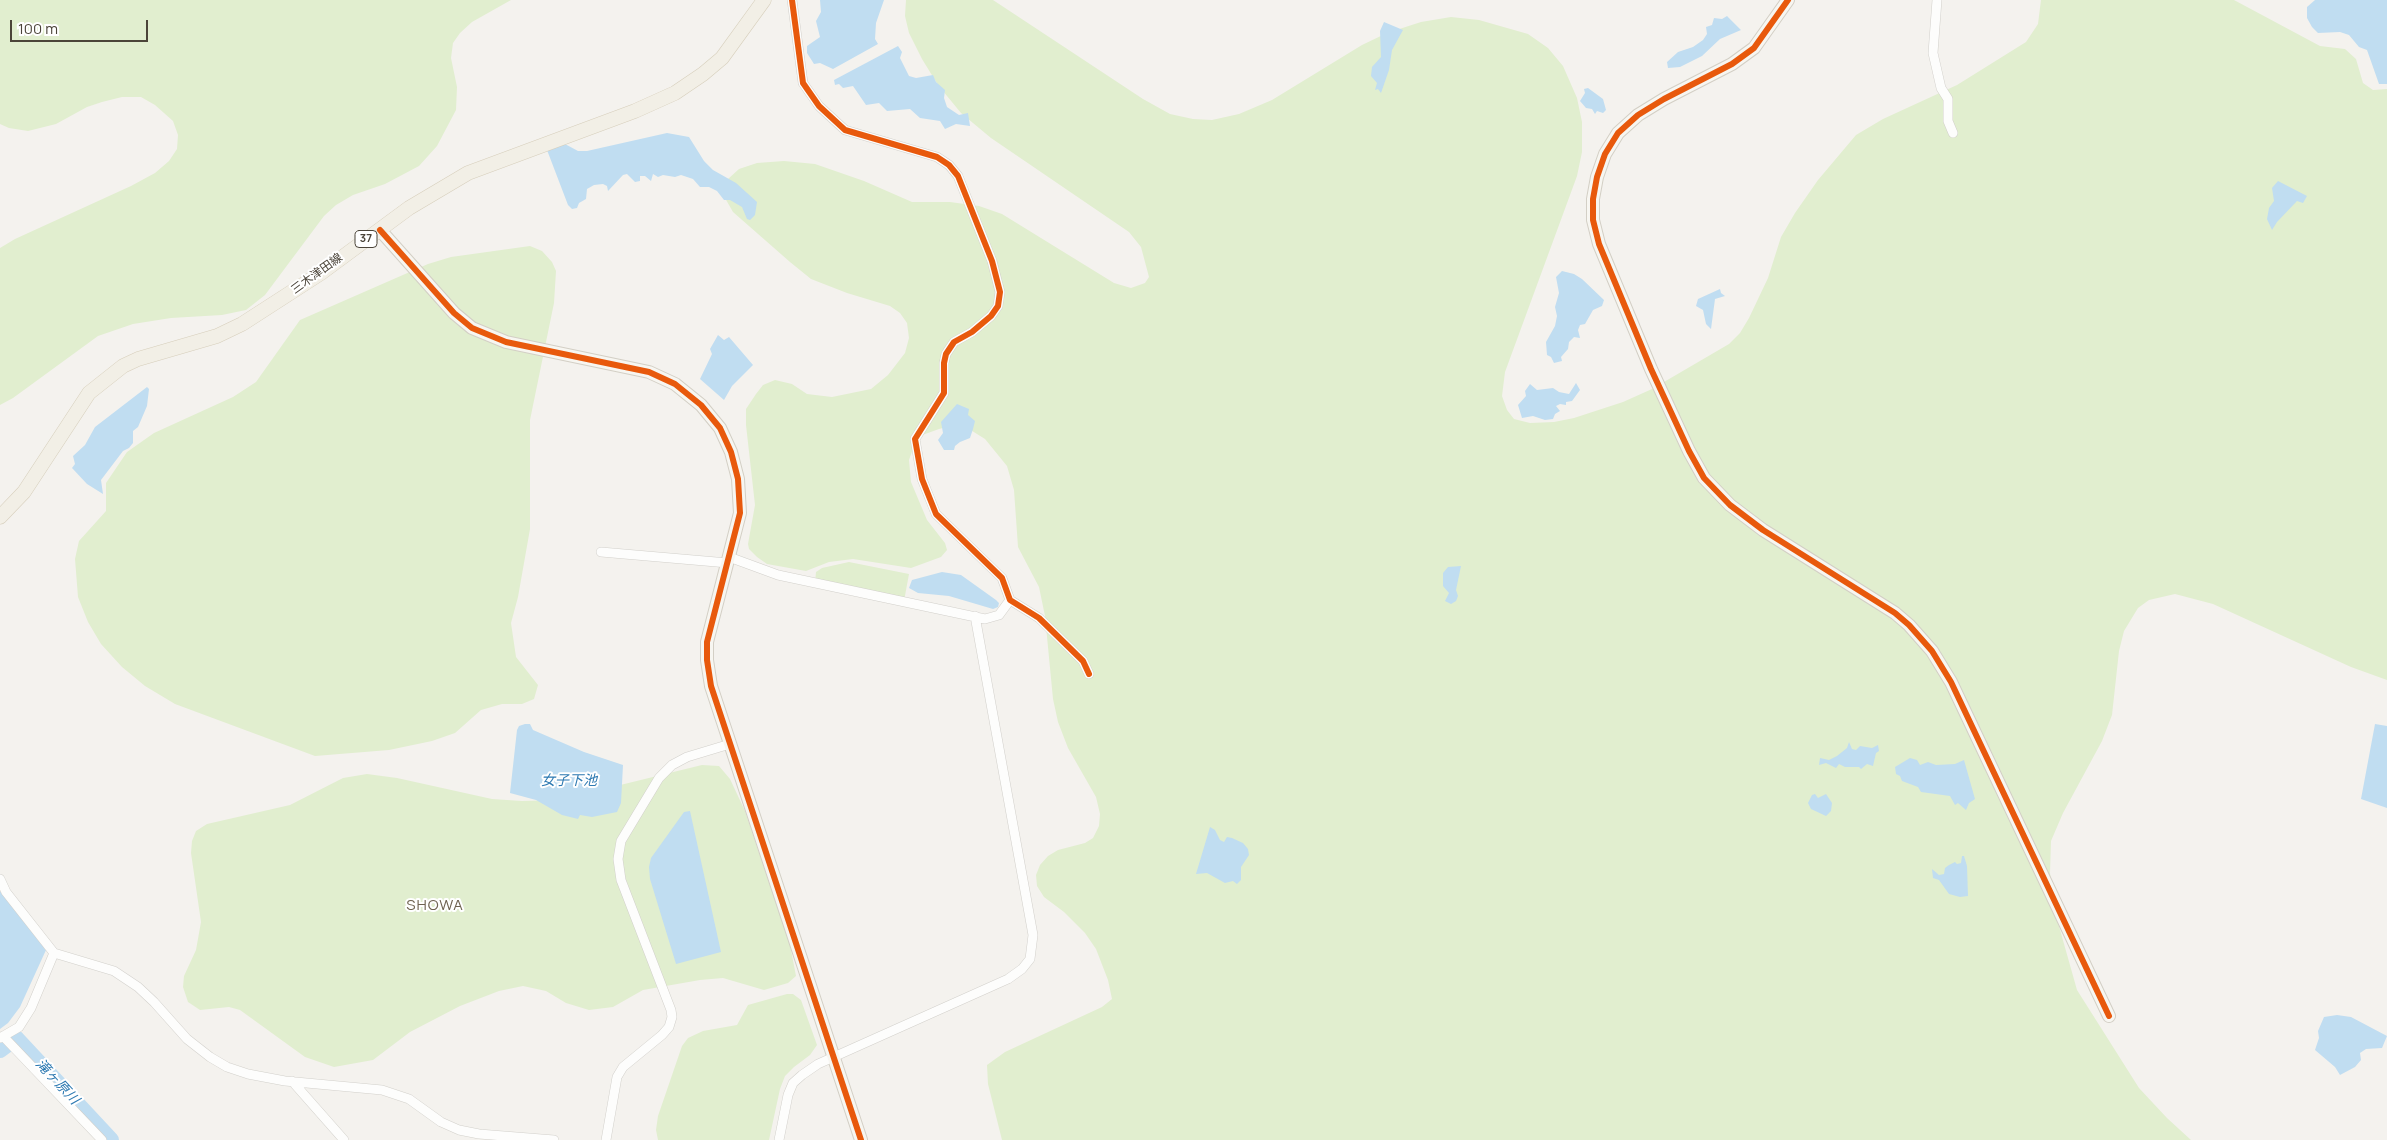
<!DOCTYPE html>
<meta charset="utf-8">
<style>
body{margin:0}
#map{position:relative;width:2387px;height:1140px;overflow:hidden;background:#f4f2ee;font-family:Manrope,sans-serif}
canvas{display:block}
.scale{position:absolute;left:10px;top:20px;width:138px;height:22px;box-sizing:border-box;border:2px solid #4b4439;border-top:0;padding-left:6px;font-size:15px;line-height:18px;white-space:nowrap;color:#4b4439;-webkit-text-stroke:4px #fff;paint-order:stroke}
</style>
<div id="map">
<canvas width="2387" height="1140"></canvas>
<div class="scale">100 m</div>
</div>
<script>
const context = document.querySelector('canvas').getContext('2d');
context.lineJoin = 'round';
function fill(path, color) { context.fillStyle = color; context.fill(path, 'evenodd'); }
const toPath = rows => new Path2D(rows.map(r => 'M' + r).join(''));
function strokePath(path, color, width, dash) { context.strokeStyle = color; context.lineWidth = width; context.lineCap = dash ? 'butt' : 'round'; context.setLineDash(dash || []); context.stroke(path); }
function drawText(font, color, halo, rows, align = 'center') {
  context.font = font + ' Manrope,"Noto Sans JP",sans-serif'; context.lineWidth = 4; context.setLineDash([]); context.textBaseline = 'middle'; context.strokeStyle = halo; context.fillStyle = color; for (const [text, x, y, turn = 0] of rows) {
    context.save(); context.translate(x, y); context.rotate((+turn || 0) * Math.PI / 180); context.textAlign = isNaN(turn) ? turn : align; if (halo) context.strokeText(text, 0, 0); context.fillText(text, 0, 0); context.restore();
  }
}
fill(toPath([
 [0,0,511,0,472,22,460,33,453,43,451,58,457,87,456,110,437,146,419,166,385,184,353,195,336,205,324,216,265,295,246,310,222,315,171,318,133,324,98,336,13,398,0,405,0,248,15,239,131,186,155,173,169,161,177,149,178,135,173,121,155,105,141,97,122,97,102,102,87,107,56,124,28,131,9,128,0,124],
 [906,0,993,0,1143,99,1170,114,1193,119,1212,120,1239,114,1272,100,1362,45,1387,33,1421,22,1451,17,1479,20,1528,34,1548,48,1563,66,1577,98,1582,122,1582,152,1577,176,1505,372,1502,396,1507,410,1514,419,1530,423,1554,422,1574,418,1623,402,1652,389,1729,344,1740,333,1749,318,1768,278,1781,237,1795,213,1818,180,1856,135,1883,119,1957,85,2026,42,2038,24,2041,0,2234,0,2320,46,2345,49,2356,59,2363,83,2373,90,2387,89,2387,680,2351,667,2213,604,2175,594,2149,600,2138,608,2124,631,2119,651,2112,715,2102,741,2063,813,2051,841,2050,873,2055,912,2077,990,2139,1088,2167,1118,2191,1140,1002,1140,988,1084,987,1065,1005,1052,1102,1007,1112,999,1108,980,1096,949,1085,933,1064,912,1044,897,1037,886,1036,875,1040,865,1048,856,1058,850,1085,843,1093,838,1099,826,1100,814,1096,797,1068,748,1058,722,1053,699,1045,616,1039,587,1018,547,1014,490,1007,466,985,439,969,429,951,426,939,429,917,437,909,460,911,482,927,520,945,543,947,550,941,557,911,568,853,559,829,562,806,571,767,564,757,557,749,549,748,544,755,505,746,425,746,409,756,394,763,385,775,380,792,384,807,394,832,397,871,389,888,375,905,353,909,338,907,323,900,313,890,306,847,293,811,279,790,262,733,212,725,198,724,186,728,179,739,169,757,163,784,161,815,164,864,181,912,202,950,202,979,206,1002,214,1114,283,1131,288,1145,283,1149,277,1141,247,1129,232,991,138,961,113,938,85,922,59,909,33,905,16],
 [530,246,542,251,552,262,556,271,554,303,530,420,530,529,518,597,511,623,516,657,538,685,534,699,522,704,502,704,481,710,455,733,432,741,389,750,315,756,175,704,145,686,122,667,101,644,88,622,78,597,75,559,79,541,106,511,106,483,127,452,154,433,233,397,256,382,300,320,428,264,451,257],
 [849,562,909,574,904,601,815,583,816,572,822,568],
 [702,765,719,766,730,779,745,811,790,945,796,976,788,983,764,990,723,978,700,980,643,990,613,1007,589,1010,566,1003,546,991,523,986,499,991,460,1006,410,1032,373,1060,334,1067,305,1057,240,1010,229,1007,200,1010,188,1002,183,987,184,976,196,950,201,922,191,853,192,841,196,831,207,824,290,805,343,778,367,774,397,778,492,799,522,801,559,800],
 [787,994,793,994,801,1000,817,1045,810,1055,794,1067,785,1076,780,1089,769,1140,658,1140,656,1130,658,1116,682,1046,688,1038,703,1031,737,1025,748,1005]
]), '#e1eecf');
fill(toPath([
 [820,0,884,0,876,23,875,39,878,44,833,69,820,63,814,64,807,53,807,46,820,37,816,21,821,12],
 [2315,0,2387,0,2387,84,2379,84,2367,50,2359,47,2349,35,2340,32,2318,33,2312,27,2307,18,2307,7],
 [1727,16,1741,30,1720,39,1702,56,1680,67,1668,68,1667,62,1678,52,1693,47,1703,40,1707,34,1706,27,1712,25,1714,18,1722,19],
 [1384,22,1403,30,1392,50,1389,70,1381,93,1378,89,1375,90,1377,83,1371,76,1372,67,1381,57,1380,31],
 [898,46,902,52,900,58,909,76,916,78,933,75,936,82,945,90,944,98,947,107,959,115,968,113,970,126,956,124,945,129,940,121,920,118,910,109,887,111,879,103,866,105,853,86,843,88,839,84,835,85,834,80],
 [1588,88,1603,99,1606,110,1603,113,1597,111,1595,114,1592,109,1586,108,1580,101,1585,93,1584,89],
 [667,133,689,137,704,161,713,170,736,183,757,202,755,215,750,220,747,219,742,207,730,200,724,200,717,191,709,187,700,187,693,179,681,175,675,177,663,175,658,177,653,174,651,181,645,176,640,176,640,181,635,182,627,174,623,175,608,191,607,186,603,184,594,185,587,189,586,199,579,203,577,208,572,209,568,205,547,150,565,144,578,151,587,151],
 [2278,181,2307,196,2303,203,2297,201,2277,222,2272,230,2267,219,2269,208,2274,201,2272,188],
 [1562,271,1574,274,1582,279,1604,300,1602,306,1593,310,1585,324,1580,325,1578,330,1580,338,1574,337,1569,342,1568,349,1561,357,1562,361,1554,363,1551,357,1547,355,1546,342,1555,326,1557,316,1555,307,1559,293,1556,277],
 [1720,289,1721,293,1725,296,1715,299,1711,329,1706,324,1703,310,1696,306,1698,299],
 [718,335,724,340,729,337,753,365,732,386,724,400,700,379,712,354,710,349],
 [1576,383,1580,390,1572,401,1566,402,1566,405,1560,404,1556,406,1560,411,1555,414,1553,419,1545,420,1533,416,1522,418,1518,405,1526,396,1525,391,1530,384,1537,390,1553,388,1559,392,1569,394],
 [147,387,149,389,147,406,138,427,133,431,133,443,129,448,123,451,101,480,103,494,87,484,72,468,75,464,73,456,85,445,95,427],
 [957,404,969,409,968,415,975,421,973,429,970,438,960,442,955,446,954,450,944,450,938,440,943,433,941,422],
 [1461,566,1456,590,1458,596,1456,601,1451,604,1445,601,1449,593,1443,586,1443,573,1448,567],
 [942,572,961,575,996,600,999,603,998,607,993,609,949,596,918,593,909,588,912,580],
 [525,724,530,724,533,730,584,752,623,765,621,803,617,812,592,817,580,815,578,819,562,815,536,800,510,793,517,730,519,726],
 [2375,724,2387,726,2387,808,2361,799],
 [1849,742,1852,749,1856,750,1860,746,1872,748,1878,745,1879,751,1876,753,1873,766,1867,764,1861,769,1859,767,1845,767,1839,764,1836,768,1826,763,1819,765,1820,758,1829,760,1837,756,1847,748],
 [1910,758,1917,760,1920,765,1928,762,1936,765,1955,764,1964,760,1975,799,1969,803,1966,810,1958,803,1955,805,1950,796,1921,792,1918,787,1902,781,1900,776,1896,774,1895,767],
 [1815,794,1818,798,1826,794,1832,803,1831,811,1826,816,1811,809,1808,803,1812,795],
 [690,811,721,952,676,964,650,879,649,867,651,858,684,812],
 [1210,827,1215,830,1220,840,1224,842,1227,837,1232,838,1243,843,1248,849,1249,855,1241,867,1241,880,1237,884,1233,881,1225,883,1207,873,1196,874],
 [1962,856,1964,856,1967,866,1968,896,1960,897,1949,894,1939,880,1933,878,1932,869,1939,875,1944,874,1945,868,1949,865,1955,862,1957,864,1961,863],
 [0,891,46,950,20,1007,8,1023,0,1029],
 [2337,1015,2351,1017,2387,1036,2382,1048,2366,1049,2360,1053,2361,1060,2355,1067,2340,1075,2335,1067,2315,1050,2319,1038,2318,1031,2324,1017]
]), '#c0ddf1');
strokePath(toPath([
 [0,1050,16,1038,111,1140]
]), '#c0ddf1', 16);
const street = toPath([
 [792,0,803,83,819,106,845,130,937,157,949,165,958,176,992,261,1000,292,998,306,991,316,972,332,954,342,946,354,944,363,944,393,915,439,922,479,936,514,1002,578,1010,600,1039,618,1083,661,1089,674],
 [1937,0,1933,53,1941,88,1948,99,1948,121,1953,133],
 [601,552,728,563],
 [729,557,778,575,985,619,999,615,1010,600],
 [0,879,6,892,54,953,114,971,138,987,154,1002,187,1039,210,1057,227,1067,248,1074,285,1081,382,1090,409,1099,441,1122,459,1130,479,1134,554,1140],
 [3,1036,102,1140],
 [0,1038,19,1027,31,1008,54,953],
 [292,1081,344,1140],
 [606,1140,617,1077,623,1067,662,1035,669,1027,672,1017,671,1010,621,880,618,859,621,841,659,778,672,765,687,757,730,744],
 [779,1140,788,1095,793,1083,802,1075,818,1064,1008,979,1022,969,1030,959,1033,935,975,616]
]);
const secondary = toPath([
 [1788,0,1754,48,1732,64,1664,99,1638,115,1618,133,1605,154,1597,177,1593,199,1593,220,1599,244,1651,369,1689,451,1704,478,1730,505,1763,530,1895,613,1909,625,1932,651,1951,682,2109,1016],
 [380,230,454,313,472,328,506,342,649,372,675,384,701,405,720,428,731,452,738,479,740,513,707,642,707,660,711,686,861,1140]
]);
const primary = toPath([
 [0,517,24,492,89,393,123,366,138,359,217,336,242,324,321,273,409,208,468,173,635,111,675,93,703,74,722,58,764,0]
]);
strokePath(street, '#d2d0cb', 10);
strokePath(secondary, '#d3cfc5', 14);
strokePath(primary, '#d6cebb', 15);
strokePath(street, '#fdfdfc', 9);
strokePath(secondary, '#f7f6f1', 12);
strokePath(primary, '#f2efe6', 14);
strokePath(toPath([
 [792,0,803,83,819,106,845,130,937,157,949,165,958,176,992,261,1000,292,998,306,991,316,972,332,954,342,946,354,944,363,944,393,915,439,922,479,936,514,1002,578,1010,600,1039,618,1083,661,1089,674],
 [1788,0,1754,48,1732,64,1664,99,1638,115,1618,133,1605,154,1597,177,1593,199,1593,220,1599,244,1651,369,1689,451,1704,478,1730,505,1763,530,1895,613,1909,625,1932,651,1951,682,2109,1016],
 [380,230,454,313,472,328,506,342,649,372,675,384,701,405,720,428,731,452,738,479,740,513,707,642,707,660,711,686,861,1140]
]), '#e8590c', 6);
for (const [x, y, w] of [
 [366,239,22]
]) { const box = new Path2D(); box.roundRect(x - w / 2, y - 8.5, w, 17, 4); context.fillStyle = '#fff'; context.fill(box); strokePath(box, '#4b4439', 1); }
drawText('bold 11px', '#4b4439', null, [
 ["37",366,239]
]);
drawText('12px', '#4b4439', '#fff', [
 ["三木津田線",317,274,-36]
]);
drawText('italic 14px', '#2e7ab2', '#fff', [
 ["女子下池",569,781],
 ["滝ヶ原川",57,1082,47]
]);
context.letterSpacing = '1px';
drawText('15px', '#6e6250', '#fff', [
 ["SHOWA",435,906]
]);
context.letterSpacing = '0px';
</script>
